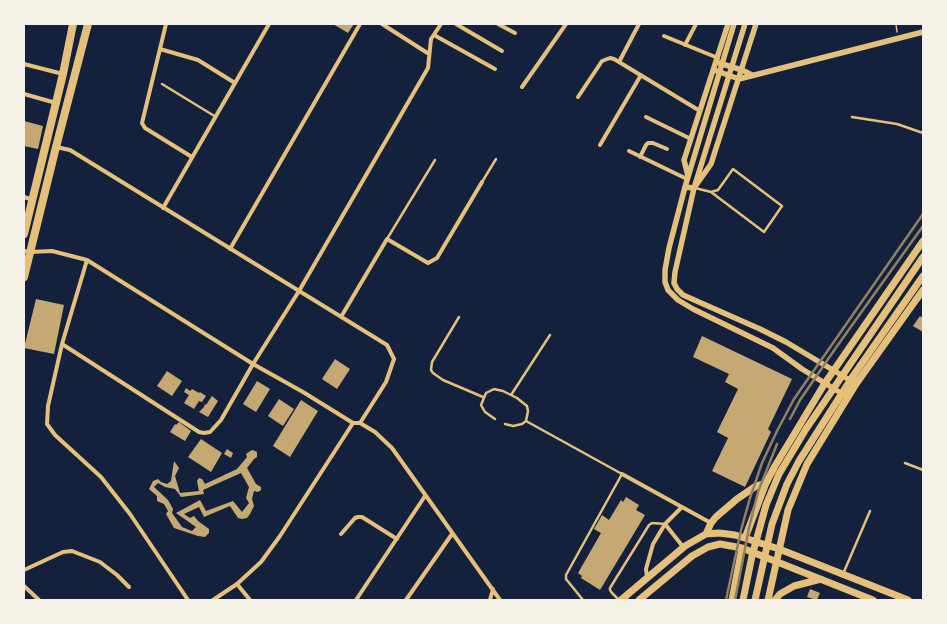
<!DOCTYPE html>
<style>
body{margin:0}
#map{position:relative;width:947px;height:624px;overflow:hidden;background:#14213d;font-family:Ubuntu,sans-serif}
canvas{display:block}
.frame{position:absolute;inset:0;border:25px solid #f6f1e7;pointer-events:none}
</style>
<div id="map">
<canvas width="947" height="624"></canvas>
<div class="frame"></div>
</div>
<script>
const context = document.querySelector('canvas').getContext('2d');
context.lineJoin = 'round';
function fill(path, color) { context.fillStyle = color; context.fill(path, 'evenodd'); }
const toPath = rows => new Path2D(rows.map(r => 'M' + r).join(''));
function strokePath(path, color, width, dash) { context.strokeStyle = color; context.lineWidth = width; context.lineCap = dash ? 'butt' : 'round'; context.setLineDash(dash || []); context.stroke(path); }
fill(toPath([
 [333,24,354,24,348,33],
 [24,121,43,126,38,149,24,146],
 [36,299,64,305,54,354,24,348],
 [920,316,923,318,923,332,913,326],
 [702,336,792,379,768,429,771,432,745,487,712,471,728,438,717,432,738,389,725,382,729,374,693,357],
 [335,359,350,369,337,389,322,379],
 [167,371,182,381,172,396,157,386],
 [257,381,270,389,256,412,243,404],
 [186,388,190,391,192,389,199,393,200,392,206,396,202,402,199,401,194,409,184,403,189,395,184,392],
 [212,396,218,401,208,417,199,412,204,407,205,404,206,405],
 [279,399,294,409,283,426,268,416],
 [301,400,318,411,290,457,273,446],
 [179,422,191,431,185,441,170,432,175,424,176,425],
 [201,439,222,453,211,472,188,457],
 [227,449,233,453,231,458,224,454],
 [252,450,255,451,257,452,257,457,254,459,247,468,256,484,261,487,261,490,258,492,254,491,252,499,254,506,250,514,247,518,242,519,238,518,230,506,204,517,199,507,184,514,190,518,194,516,198,521,209,529,209,533,205,537,198,536,174,528,166,514,168,511,164,504,157,501,157,496,149,489,153,481,158,479,161,482,167,484,171,481,174,461,179,468,175,476,180,493,199,491,197,481,199,478,202,479,205,484,237,469,247,457,246,454],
 [241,473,249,487,246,498,249,503,242,512,233,501,206,511,200,500,176,513,196,527,192,531,182,527,172,513,173,509,168,500,154,487,158,483,165,487,175,489,181,497,204,494,203,490],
 [626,497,639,505,636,510,645,515,600,590,581,578,582,576,578,573,601,533,594,529,602,515,609,520,621,500,623,502],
 [810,589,820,593,817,600,807,597]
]), '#c6a872');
strokePath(toPath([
 [896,24,897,32]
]), '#e5c07b', 1.5);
strokePath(toPath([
 [162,84,216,117],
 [852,117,897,124,923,133],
 [482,182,496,159],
 [695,188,711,192,764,232,782,206,733,169,718,190,711,192],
 [387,239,435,160],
 [459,317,432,362,431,370,433,373,443,380,483,397],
 [511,395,550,335],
 [495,419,485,412,481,405,486,393,494,389,503,391,517,398,527,406,528,411,526,421,522,424,513,426,505,424],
 [526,421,622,474,566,575,566,579,583,600],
 [905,463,923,470],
 [843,574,870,511],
 [619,600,612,593,610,590,610,588,649,525,652,523,665,524]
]), '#e5c07b', 2.5);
strokePath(toPath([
 [166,24,142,123,145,128,192,157],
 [382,24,429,54],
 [456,24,502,51],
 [498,24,515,33],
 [434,35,495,69],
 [664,36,718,58],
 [685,45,696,24],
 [160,49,198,60,235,83],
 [619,62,639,24],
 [24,64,63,74],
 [522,87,566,24],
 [24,94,56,103],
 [578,97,602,61,610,58,614,59,700,111],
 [646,117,691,139],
 [600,145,641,75],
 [56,147,70,150,387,345,394,359,386,382,360,423],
 [629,151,687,179],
 [640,157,646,145,648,143,653,143,667,149],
 [24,197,33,200],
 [163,208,269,24],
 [230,249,360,24],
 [24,251,30,252,52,251,87,260,253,364,303,392,353,423,360,423,375,432,392,448,500,600],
 [87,260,62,344,48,406,47,424,55,435,101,477,130,514,188,600],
 [341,317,387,239,428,263,437,258,482,182],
 [62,344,199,432,204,433,210,432,221,420,253,364,299,291,428,68,431,39,441,24],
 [622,474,711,523],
 [665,524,684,548],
 [341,534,355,518,358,517,362,517,397,539],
 [24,570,63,552,72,551,100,562,117,575,129,587],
 [647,577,646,569,653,544,665,524,682,507],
 [237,584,250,600],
 [24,586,39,600],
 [213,600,237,584,261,562,280,536,353,423],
 [356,600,425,496],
 [406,600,452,534],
 [490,600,493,589]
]), '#e5c07b', 4);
strokePath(toPath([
 [734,24,685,187,669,248,665,270,665,282,668,290,678,300,693,309,773,348,802,369,844,395],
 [745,24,694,188,675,272,674,283,677,289,683,295,760,329,786,342,853,382],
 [719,63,742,70,752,75],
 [714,70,739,79,923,32],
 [688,176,684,160,728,24],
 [685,187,694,188,711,164,756,24]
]), '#e5c07b', 5.5);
strokePath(toPath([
 [706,534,711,523,716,517,737,499,756,486,766,483],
 [745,538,766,483,775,466,825,383,923,241],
 [621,600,685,546,706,534,719,533,735,535,779,549,908,600],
 [639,600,692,556,708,547,720,544,742,548,873,600],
 [732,600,742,548],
 [743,600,752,556,766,505,779,474,806,429,923,257],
 [755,600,772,524,787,484,799,461,853,376,923,276],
 [768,600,788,510,807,464,856,384,923,290],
 [775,600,780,594,794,586,821,579]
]), '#e5c07b', 7);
strokePath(toPath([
 [24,234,63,74,73,24],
 [24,277,56,147,88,24]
]), '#e5c07b', 8);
strokePath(toPath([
 [790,419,800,400,835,349,923,226],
 [726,600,741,530,750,498,762,463,777,431,794,399,923,214],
 [735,600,749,528,758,492,777,444]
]), '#918062', 2.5);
</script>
